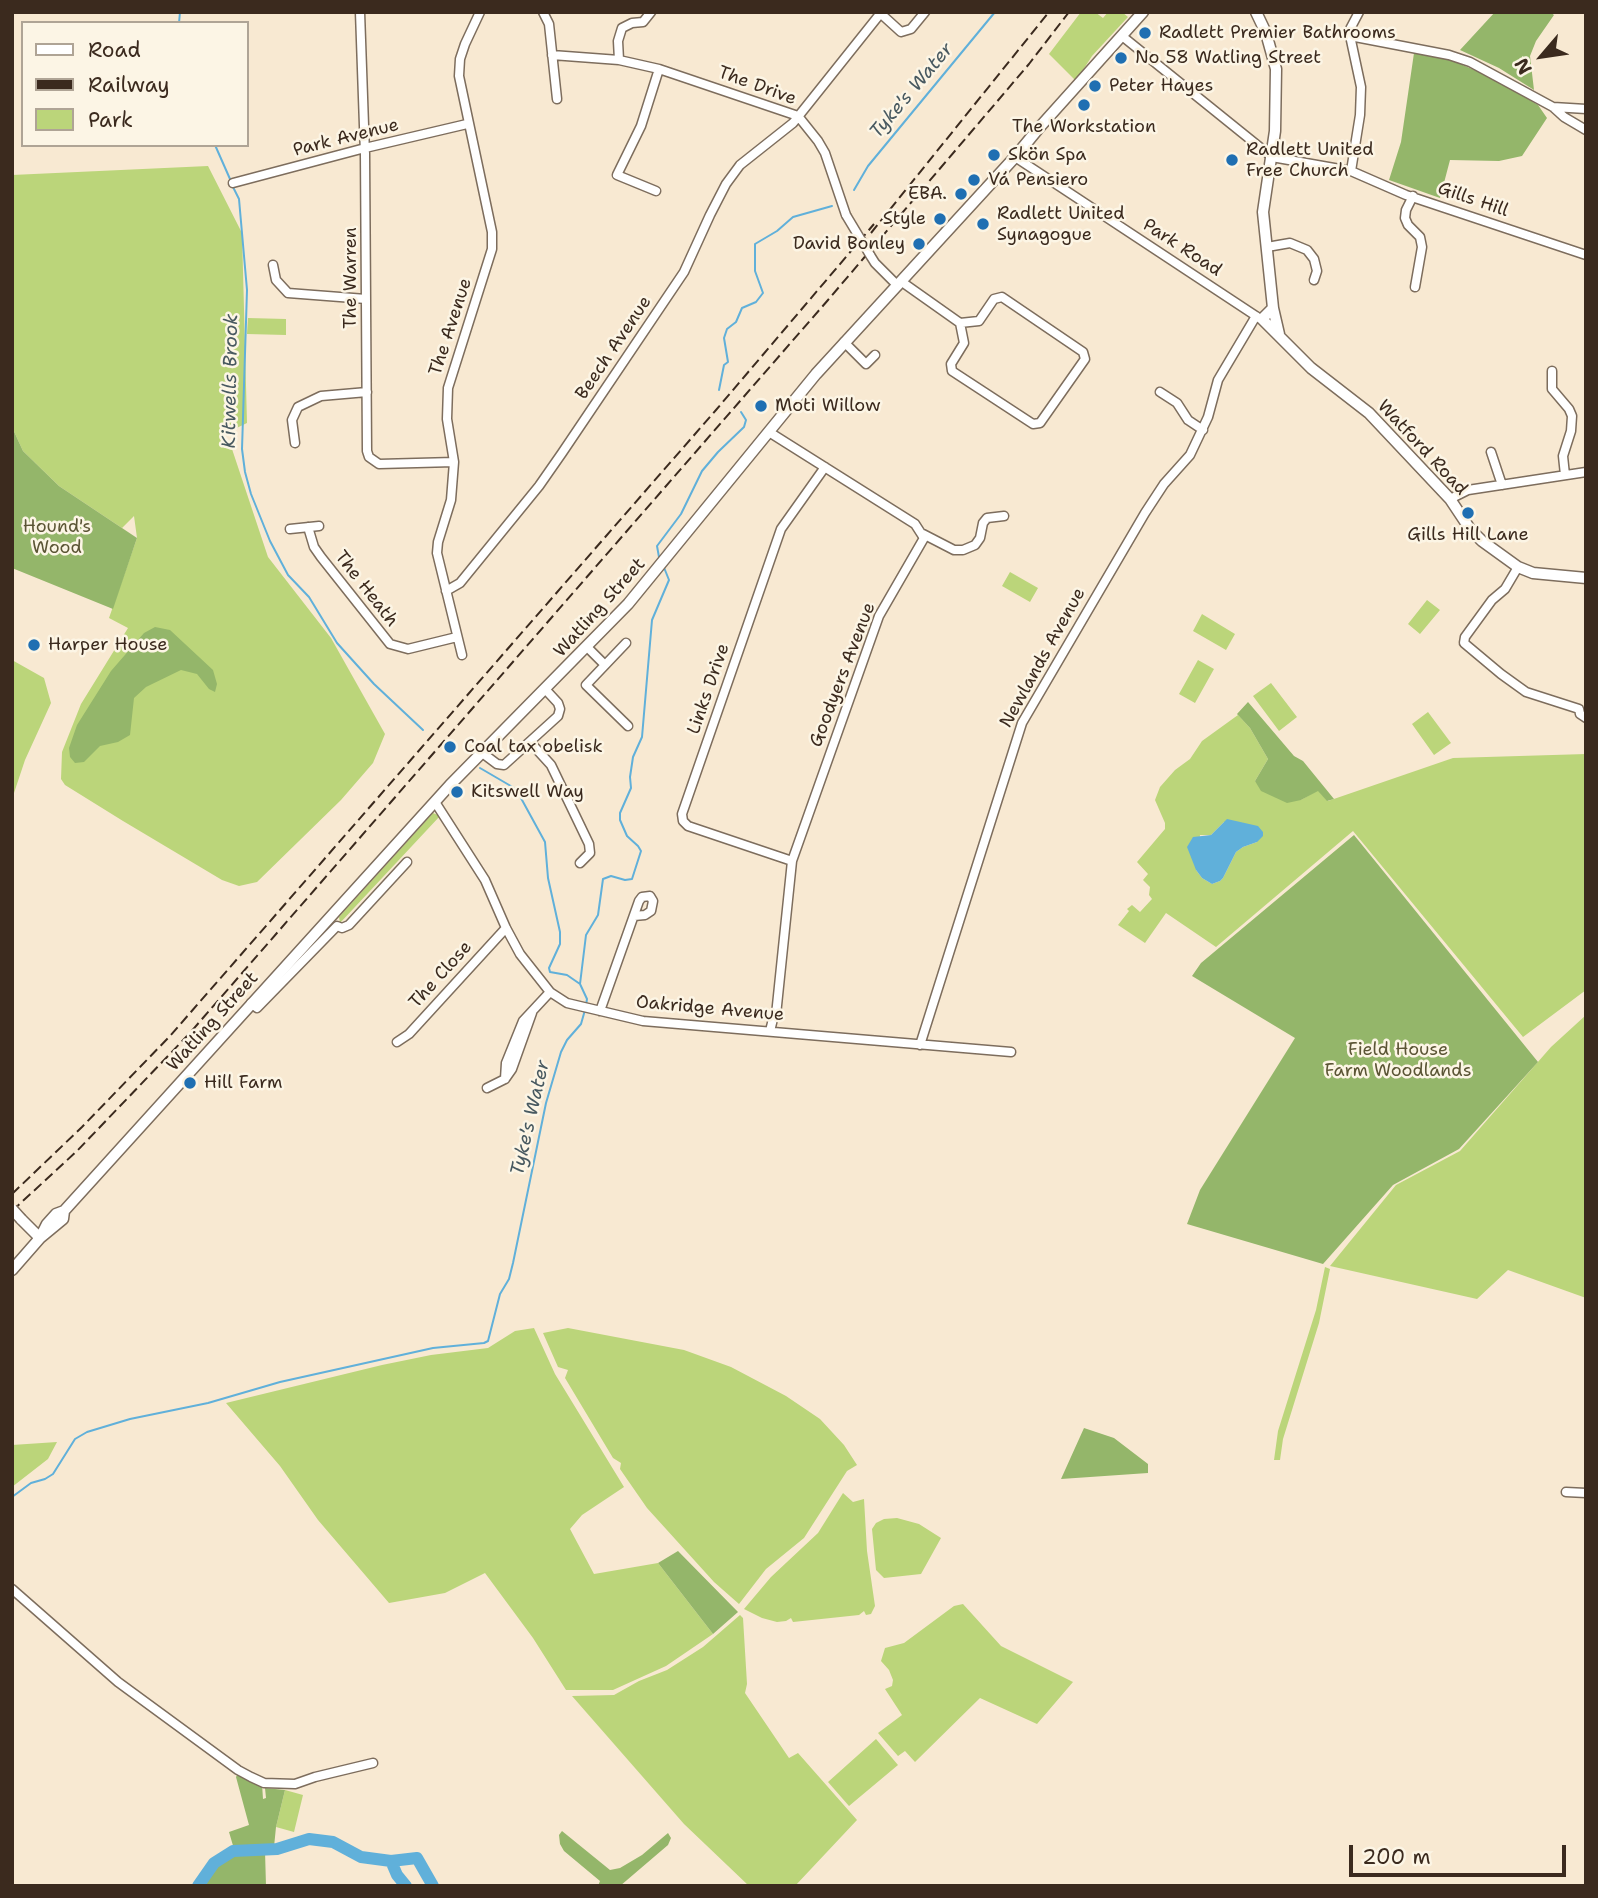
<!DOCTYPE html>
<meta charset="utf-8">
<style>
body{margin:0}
#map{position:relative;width:1598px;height:1898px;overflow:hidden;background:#f8e9d2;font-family:"Shantell Sans",sans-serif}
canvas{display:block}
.frame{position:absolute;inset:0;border:14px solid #3b2a1e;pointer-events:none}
.legend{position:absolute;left:21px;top:21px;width:228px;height:126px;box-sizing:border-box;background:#fcf5e5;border:2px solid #afa495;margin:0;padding:9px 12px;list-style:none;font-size:21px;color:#3b2a1e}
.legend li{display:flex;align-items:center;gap:14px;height:35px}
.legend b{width:35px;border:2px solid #afa495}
.north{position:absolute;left:1507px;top:21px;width:70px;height:70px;-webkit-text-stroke:5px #fcf5e5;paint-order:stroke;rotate:241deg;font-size:19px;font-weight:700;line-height:28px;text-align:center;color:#3b2a1e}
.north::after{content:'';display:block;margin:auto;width:24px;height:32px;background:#3b2a1e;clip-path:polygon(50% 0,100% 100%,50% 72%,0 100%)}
.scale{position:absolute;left:1349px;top:1845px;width:217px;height:32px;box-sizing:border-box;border:4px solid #3b2a1e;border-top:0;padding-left:9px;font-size:21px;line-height:24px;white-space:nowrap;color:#3b2a1e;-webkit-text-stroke:5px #fcf5e5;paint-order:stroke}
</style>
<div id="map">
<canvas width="1598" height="1898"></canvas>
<div class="frame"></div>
<ul class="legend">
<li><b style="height:9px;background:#fff"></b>Road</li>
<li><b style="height:9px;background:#3b2a1e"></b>Railway</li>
<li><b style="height:19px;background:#bbd57a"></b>Park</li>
</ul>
<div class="north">N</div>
<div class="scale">200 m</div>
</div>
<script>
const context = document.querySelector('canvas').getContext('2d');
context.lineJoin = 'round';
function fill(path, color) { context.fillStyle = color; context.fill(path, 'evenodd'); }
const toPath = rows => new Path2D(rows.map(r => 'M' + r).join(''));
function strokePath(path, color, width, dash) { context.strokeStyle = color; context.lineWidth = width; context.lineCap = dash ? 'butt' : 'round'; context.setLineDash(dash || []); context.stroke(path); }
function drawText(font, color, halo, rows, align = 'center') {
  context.font = font + ' "Shantell Sans",sans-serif'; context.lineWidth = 5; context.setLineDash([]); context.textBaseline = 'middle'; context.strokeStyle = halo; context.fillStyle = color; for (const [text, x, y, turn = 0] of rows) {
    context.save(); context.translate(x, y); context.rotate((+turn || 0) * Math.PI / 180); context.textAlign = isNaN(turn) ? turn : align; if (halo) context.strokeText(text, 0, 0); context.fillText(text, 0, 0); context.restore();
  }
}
fill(toPath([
 [1081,12,1095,12,1103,18,1108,12,1122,12,1128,17,1092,56,1076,81,1049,54],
 [208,166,242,233,247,423,220,436,230,443,268,557,331,638,385,734,373,763,341,800,257,882,239,886,222,880,123,821,65,785,61,779,62,752,81,704,128,628,109,618,137,538,134,516,122,528,59,486,23,451,12,427,12,175],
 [248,318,286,319,286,335,247,334],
 [1010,572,1038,588,1030,602,1002,586],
 [1427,600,1440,610,1420,634,1408,624],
 [1202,614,1235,634,1226,650,1193,631],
 [12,660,44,678,51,703,25,760,12,799],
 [1198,660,1214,669,1195,703,1179,694],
 [1271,683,1297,717,1279,731,1253,696],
 [1428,712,1451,743,1434,755,1412,724],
 [1238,715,1250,728,1268,759,1255,781,1301,800,1318,790,1328,801,1453,758,1586,754,1586,990,1523,1037,1353,831,1216,947,1166,913,1145,943,1118,925,1129,911,1127,909,1132,905,1140,912,1152,899,1149,895,1150,887,1143,880,1148,874,1137,862,1165,829,1165,823,1155,800,1160,787,1175,770,1190,759,1202,741],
 [1224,822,1257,842,1243,847,1236,852,1223,878,1220,881,1212,884,1202,878,1196,870,1200,835,1211,835],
 [433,813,440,816,340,923,339,917],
 [1586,1015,1586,1298,1508,1270,1477,1299,1330,1266,1396,1185,1460,1151,1551,1047],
 [1325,1267,1330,1269,1319,1323,1283,1439,1280,1460,1274,1460,1278,1431,1316,1310],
 [534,1328,555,1374,624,1487,582,1515,570,1529,594,1574,658,1563,713,1634,666,1666,613,1690,566,1690,533,1638,485,1573,445,1593,389,1603,318,1520,280,1466,226,1403,382,1365,431,1355,488,1348,515,1331],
 [568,1328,684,1350,731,1367,786,1396,820,1419,844,1445,857,1465,847,1471,804,1538,766,1569,739,1604,714,1582,647,1508,620,1469,621,1463,613,1458,565,1378,568,1370,558,1367,543,1333],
 [57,1442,48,1459,12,1487,12,1445],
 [843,1493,853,1502,864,1499,867,1551,875,1606,871,1614,866,1615,864,1611,859,1615,793,1622,791,1618,786,1621,777,1622,762,1618,744,1609,771,1577,818,1533],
 [897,1518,919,1524,941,1538,921,1574,884,1578,876,1570,872,1529,876,1523,884,1519],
 [963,1604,1001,1646,1073,1682,1037,1724,980,1698,915,1762,905,1751,898,1756,878,1733,902,1715,885,1689,892,1686,893,1680,889,1670,881,1661,885,1648,904,1643,954,1606],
 [740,1615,743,1618,747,1684,745,1693,789,1758,798,1753,857,1820,795,1886,749,1886,684,1824,572,1696,614,1695,639,1681,667,1670,703,1647],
 [876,1739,898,1765,849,1806,828,1782],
 [285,1790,303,1795,294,1832,276,1827]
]), '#bbd57a');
fill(toPath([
 [1495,12,1550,12,1554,15,1536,41,1530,56,1534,90,1499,68,1460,50],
 [1414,53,1451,60,1498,80,1538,105,1547,118,1522,156,1499,161,1450,160,1440,198,1389,180,1401,142],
 [12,427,23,451,59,486,137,538,113,609,12,568],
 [155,627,170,630,213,670,217,684,215,692,209,689,197,674,181,670,146,687,134,698,130,735,118,742,100,746,84,762,75,763,70,757,69,748,77,725,111,671,144,633],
 [1248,702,1294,756,1303,761,1334,799,1327,801,1318,791,1301,800,1287,803,1261,791,1255,781,1268,759,1250,728,1237,714],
 [1354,835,1538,1062,1459,1149,1393,1185,1323,1264,1187,1224,1200,1190,1295,1038,1192,976,1201,963],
 [1084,1428,1114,1438,1148,1464,1148,1473,1061,1479],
 [678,1551,738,1612,713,1634,658,1563],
 [238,1773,262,1784,263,1799,266,1798,265,1788,285,1790,276,1827,274,1847,234,1849,229,1832,249,1825,236,1777],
 [562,1831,610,1870,620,1868,642,1855,668,1833,671,1838,668,1845,620,1886,598,1886,600,1881,564,1851,560,1844,559,1835],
 [265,1851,266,1886,200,1886,214,1867,233,1853]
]), '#94b66a');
fill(toPath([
 [1227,819,1258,826,1263,832,1263,836,1257,842,1243,847,1236,852,1223,878,1220,881,1212,884,1202,878,1196,870,1187,847,1193,837,1211,835]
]), '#60b0da');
strokePath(toPath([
 [179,23,180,12],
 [215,145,230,179],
 [232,185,239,199,247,290,242,449,245,472,251,494,270,541,288,575,309,597,337,643,374,684,423,730],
 [854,190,868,166,995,12],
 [719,390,724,365,728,362,724,338,727,329,736,322,742,308,756,302,763,293,755,271,755,244,777,231,793,217,832,206],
 [659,557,657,546,681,514,702,471,718,452,744,427,746,420,741,412],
 [480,768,516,789,545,842,548,878,560,932,560,944,549,968,550,972,567,975,580,984],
 [586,1005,587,999,580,984,586,935,598,915,603,879,611,876,625,880,632,879,641,851,638,846,627,836,620,820,620,813,631,788,630,777,633,757,642,737,652,620,669,580,663,565],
 [12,1497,31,1483,45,1479,53,1474,75,1439,87,1432,130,1419,208,1403,280,1382,433,1348,484,1343,488,1341,500,1294,509,1279,513,1263,546,1103,561,1052,567,1040,581,1024,585,1010]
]), '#60b0da', 2);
strokePath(toPath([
 [391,1861,397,1875,406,1886],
 [198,1886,214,1863,233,1851,277,1849,309,1839,333,1842,361,1857,391,1861,417,1858,433,1886]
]), '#60b0da', 12);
const minor = toPath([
 [360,12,365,154,367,451,369,457,379,464,454,462],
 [543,12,549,24,557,99],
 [879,12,901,32,911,29,925,12],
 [1122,36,1272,157,1351,171,1406,195,1586,255],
 [1350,36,1449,55,1470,62,1553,107,1564,117,1586,130],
 [552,55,619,60,659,69,798,116,818,141,825,153,846,215],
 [619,60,618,41,622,28,632,23,643,22,651,12],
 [1553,107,1586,109],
 [1015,157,1259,318],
 [1351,171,1360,115,1361,87,1349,31,1359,12],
 [233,183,365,148,467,124],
 [656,191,617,175,641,126,659,69],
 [1413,196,1406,210,1405,218,1408,225,1420,237,1422,247,1415,287],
 [1267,247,1290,243,1307,250,1314,259,1317,271,1314,280],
 [870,255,875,263,898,286],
 [273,265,276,280,288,293,366,299],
 [902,282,960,323,979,321,994,299,1002,297,1083,352,1085,359,1040,423,1033,424,952,371,951,364,964,343,960,323],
 [844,342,866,364,875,355],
 [1552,371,1552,389,1569,409,1572,416,1571,431,1563,456,1565,475],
 [1160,392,1177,403,1188,420,1203,430],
 [769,432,915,524,924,538,879,616,792,861,776,1015,773,1019,770,1031],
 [295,443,292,420,298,407,321,396,367,392],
 [1491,452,1502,485],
 [1450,499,1468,490,1586,472],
 [308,527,314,547,321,557,390,644,408,649,457,637],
 [290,529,319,526],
 [923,534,954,550,963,550,975,545,980,538,983,523,987,518,1004,516],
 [1518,567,1505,589,1492,600,1465,637,1464,643,1501,674,1526,692,1579,709,1580,714,1586,718],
 [446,591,460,583,539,486,562,453,684,272,710,215,726,184,740,165,793,123,880,14],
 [626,643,586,685,628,726],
 [587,647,605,665],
 [462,655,437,553,438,542,451,500,454,462,447,419,448,388,492,249,492,232,459,76,460,59,465,44,480,12],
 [530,742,551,765,589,844,590,853,580,863],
 [481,752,497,764,504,765,558,716,560,709,558,703,545,689],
 [435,802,485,880,506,928,520,954,550,992,567,1003,643,1021,1011,1052],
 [792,861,688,826,683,821,682,814,781,529,825,467],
 [251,1003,257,1008,337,926,342,928,349,925,407,862],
 [600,1011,639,901,642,897,650,896,653,901,651,911,645,915,634,916],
 [397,1042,409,1034,506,928],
 [920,1045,1022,723,1145,513,1164,484,1190,455,1208,417,1218,380,1256,316],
 [505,1079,506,1063,523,1021,550,992],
 [487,1088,505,1079,512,1069,532,1013],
 [1566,1492,1586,1493],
 [12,1589,118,1682,238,1770,251,1777,264,1783,295,1784,315,1777,373,1763]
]);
const major = toPath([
 [1256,12,1266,33,1276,69,1275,131,1263,212,1273,308,1279,334],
 [1273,308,1262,319,1311,368,1369,413,1450,499,1470,529,1482,541,1518,567,1533,573,1586,578],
 [21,1219,40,1238],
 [40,1238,63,1219,64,1211,450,785,628,604,816,374,1015,157,1038,129,1143,12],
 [12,1270,40,1238,47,1224,56,1214,64,1211]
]);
strokePath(minor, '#7d6d5d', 11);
strokePath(major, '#7d6d5d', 13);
strokePath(minor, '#fff', 8);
strokePath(major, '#fff', 10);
strokePath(toPath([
 [871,233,1049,12],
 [12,1194,82,1127,170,1036,716,410,874,224],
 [12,1211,77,1151,189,1034,828,300,1029,64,1069,12]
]), '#3b2a1e', 2, [10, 5]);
const minorBridge = toPath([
 [846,215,870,255]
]);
const majorBridge = toPath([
 [12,1209,21,1219]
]);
strokePath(minorBridge, '#7d6d5d', 11, []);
strokePath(majorBridge, '#7d6d5d', 13, []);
strokePath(minorBridge, '#fff', 8);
strokePath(majorBridge, '#fff', 10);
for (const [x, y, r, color] of [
 [1145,33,7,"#1f6fb2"],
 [1121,58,7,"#1f6fb2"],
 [1095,86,7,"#1f6fb2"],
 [1084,105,7,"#1f6fb2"],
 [994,155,7,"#1f6fb2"],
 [1232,160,7,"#1f6fb2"],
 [974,180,7,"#1f6fb2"],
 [961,194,7,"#1f6fb2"],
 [940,219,7,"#1f6fb2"],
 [983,224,7,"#1f6fb2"],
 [919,244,7,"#1f6fb2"],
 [761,406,7,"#1f6fb2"],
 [1468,513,7,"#1f6fb2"],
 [34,645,7,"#1f6fb2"],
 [450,747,7,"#1f6fb2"],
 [457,792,7,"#1f6fb2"],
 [190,1083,7,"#1f6fb2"]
]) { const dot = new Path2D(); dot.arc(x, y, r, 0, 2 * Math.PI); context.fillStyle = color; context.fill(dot); strokePath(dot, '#fcf5e5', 2.5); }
drawText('18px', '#3b2a1e', '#fcf5e5', [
 ["Radlett Premier Bathrooms",1159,33],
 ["No 58 Watling Street",1135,58],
 ["Peter Hayes",1109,86],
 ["The Workstation",1084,127,"center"],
 ["Radlett United",1246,150],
 ["Free Church",1246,171],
 ["Skön Spa",1008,155],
 ["Vá Pensiero",988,180],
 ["EBA.",947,194,"right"],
 ["Radlett United",997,214],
 ["Synagogue",997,235],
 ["Style",926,219,"right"],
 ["David Bonley",905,244,"right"],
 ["Moti Willow",775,406],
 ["Gills Hill Lane",1468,535,"center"],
 ["Harper House",48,645],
 ["Coal tax obelisk",464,747],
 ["Kitswell Way",471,792],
 ["Hill Farm",204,1083]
], 'left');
drawText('18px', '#3b2a1e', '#fcf5e5', [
 ["The Drive",757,86,20],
 ["Park Avenue",346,138,-14],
 ["Gills Hill",1473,200,19],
 ["Park Road",1182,248,33],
 ["The Warren",351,278,-90],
 ["The Avenue",451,327,-72],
 ["Beech Avenue",614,348,-56],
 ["Watford Road",1422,448,47],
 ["The Heath",366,589,52],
 ["Watling Street",600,608,-48],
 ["Newlands Avenue",1043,658,-61],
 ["Goodyers Avenue",843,675,-69],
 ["Links Drive",709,689,-71],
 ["The Close",441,975,-48],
 ["Oakridge Avenue",710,1009,5],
 ["Watling Street",213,1022,-48]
]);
drawText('18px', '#5b5535', '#fcf5e5', [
 ["Hound's",57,527],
 ["Wood",57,548],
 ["Field House",1398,1050],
 ["Farm Woodlands",1398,1071]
]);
drawText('italic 19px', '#485960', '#fcf5e5', [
 ["Tyke's Water",912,91,-50],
 ["Kitwells Brook",231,381,-89],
 ["Tyke's Water",531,1118,-77]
]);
</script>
